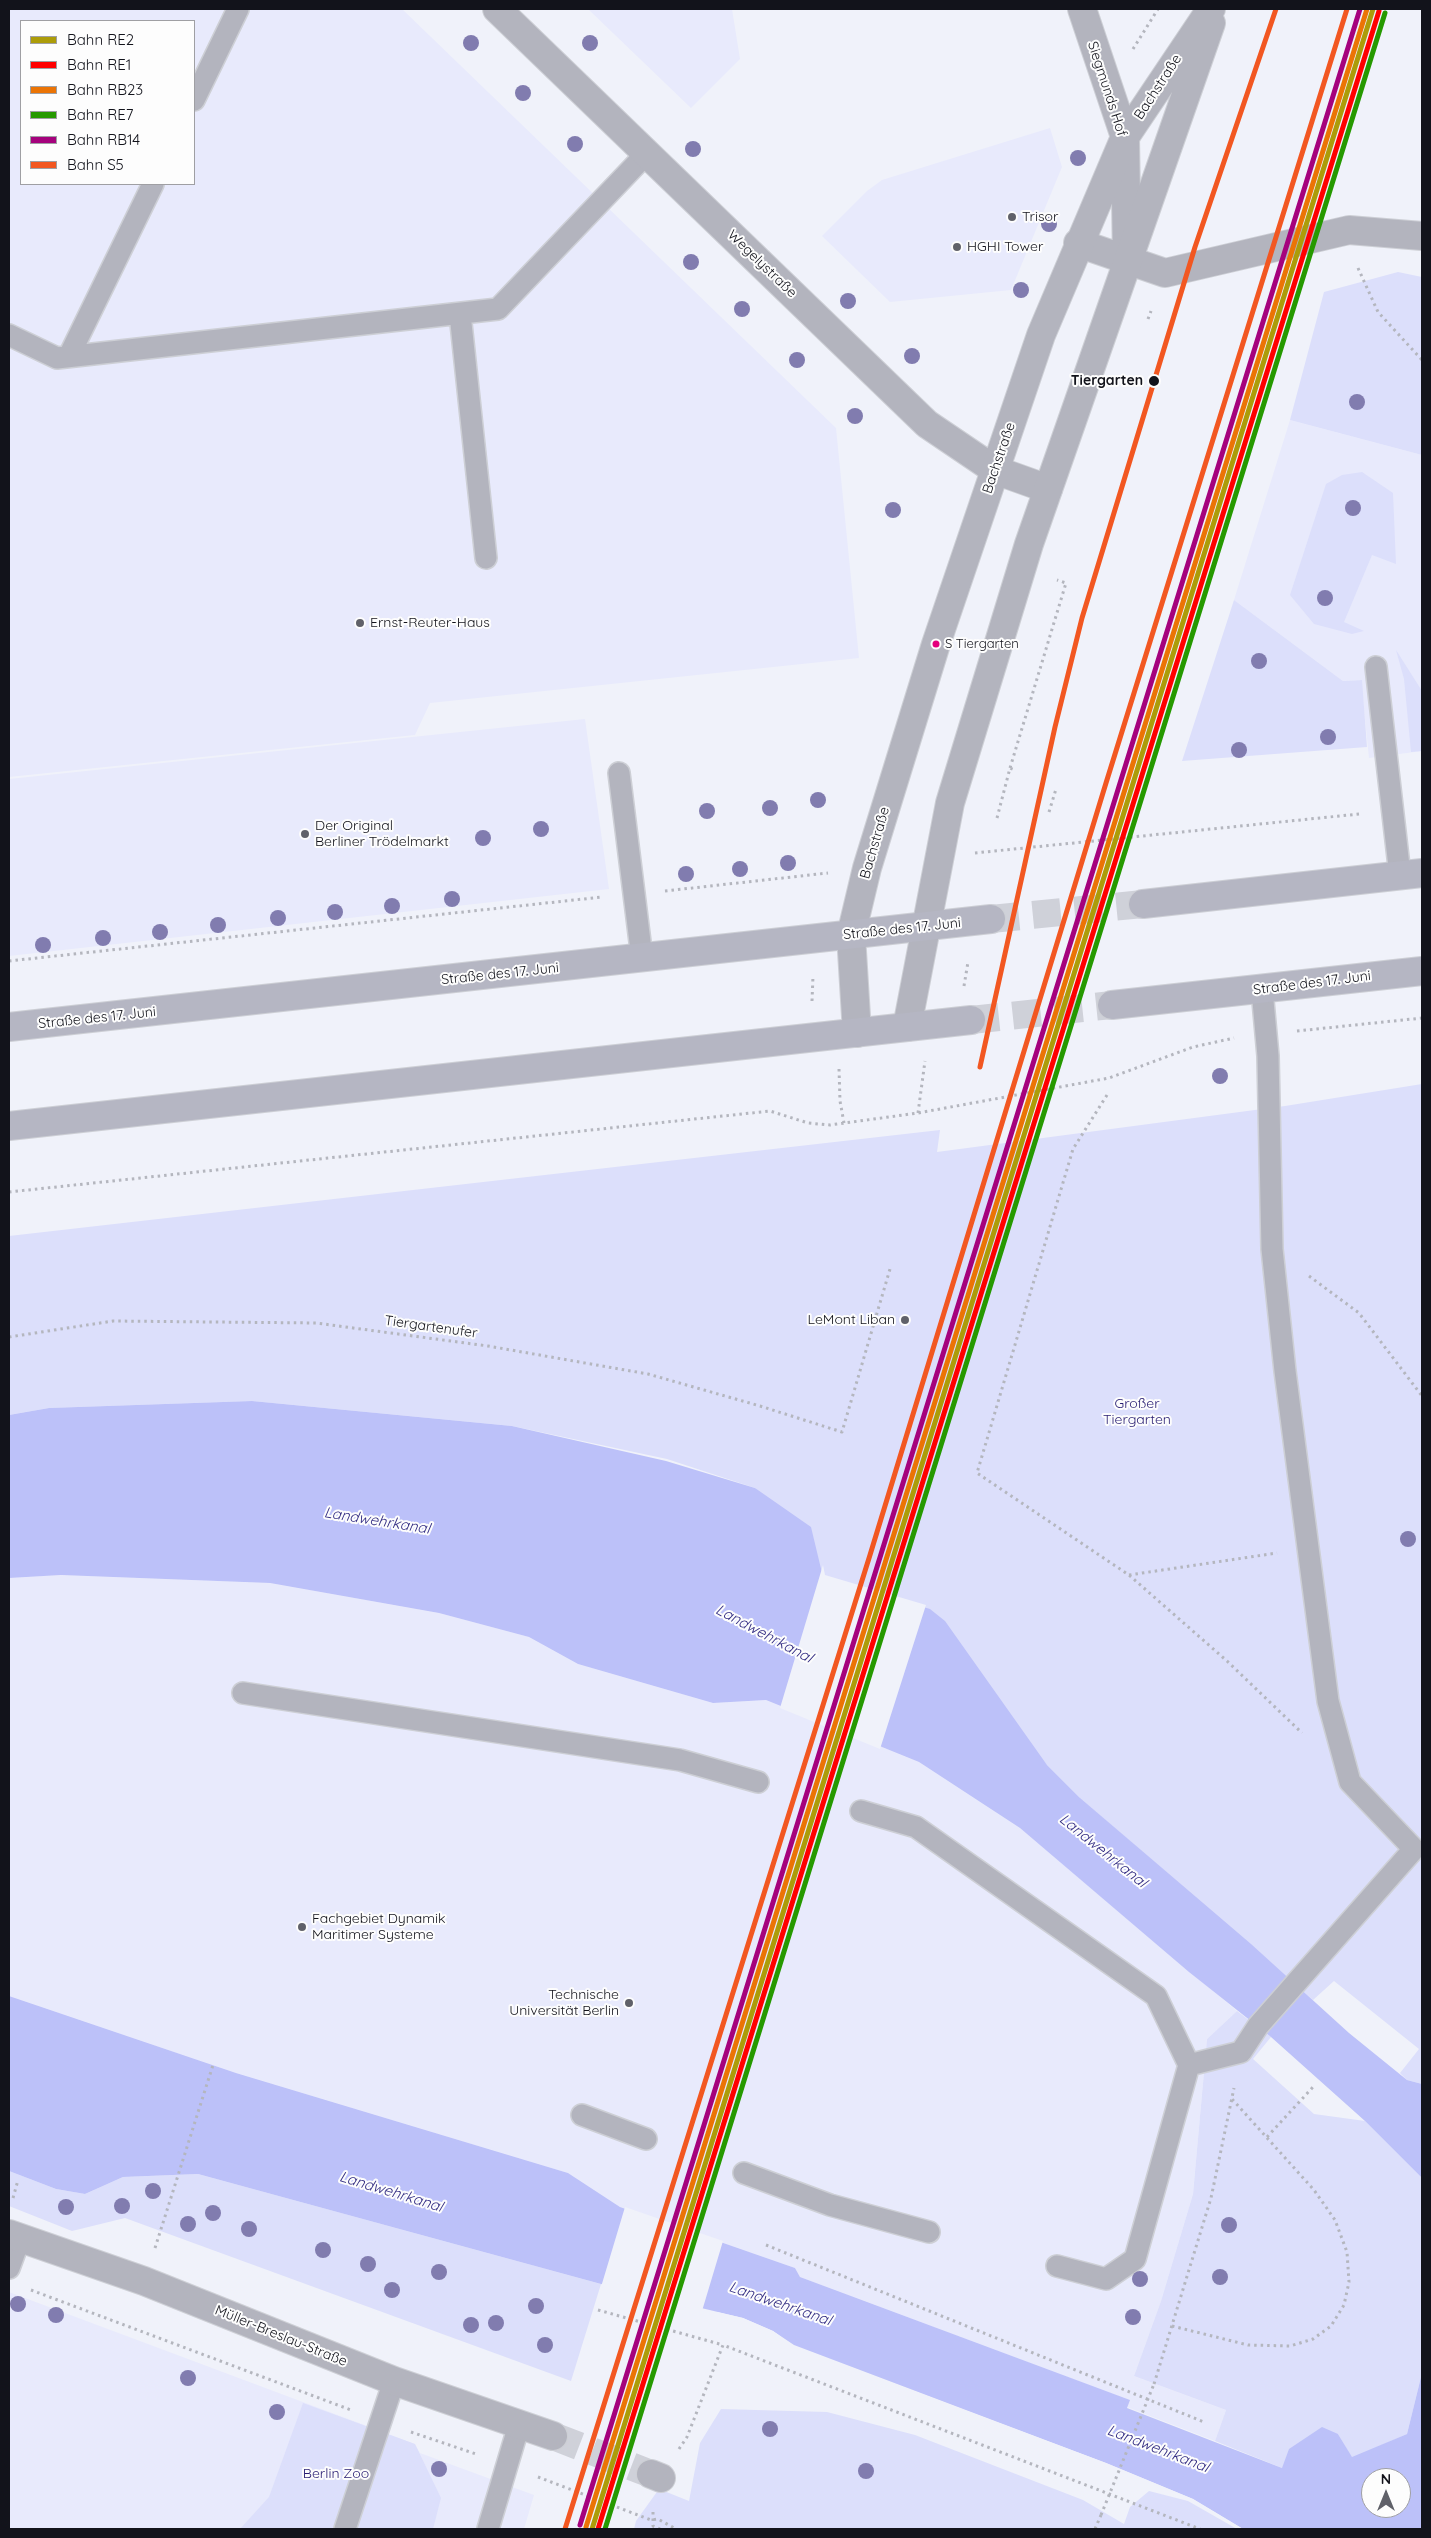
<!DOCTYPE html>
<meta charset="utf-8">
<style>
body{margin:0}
#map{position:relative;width:1431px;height:2538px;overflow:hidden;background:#f0f2fa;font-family:Quicksand,sans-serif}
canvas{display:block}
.frame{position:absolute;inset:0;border:10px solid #12131b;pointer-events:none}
.legend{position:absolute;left:20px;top:20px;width:175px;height:165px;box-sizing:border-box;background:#fdfdfd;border:1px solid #9f9fa3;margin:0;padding:6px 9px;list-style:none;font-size:15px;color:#12131b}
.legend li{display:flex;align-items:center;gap:10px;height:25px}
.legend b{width:25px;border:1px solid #9f9fa3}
.north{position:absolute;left:1361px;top:2468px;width:50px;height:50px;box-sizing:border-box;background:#fdfdfd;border:1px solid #9f9fa3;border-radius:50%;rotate:0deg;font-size:14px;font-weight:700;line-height:20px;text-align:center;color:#12131b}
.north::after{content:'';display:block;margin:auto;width:18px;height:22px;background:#606169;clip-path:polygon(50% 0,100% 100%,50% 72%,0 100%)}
</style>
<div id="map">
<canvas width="1431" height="2538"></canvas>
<div class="frame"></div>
<ul class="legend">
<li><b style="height:6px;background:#ac9c09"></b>Bahn RE2</li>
<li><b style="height:6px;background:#f00"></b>Bahn RE1</li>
<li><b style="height:6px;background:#eb7405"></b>Bahn RB23</li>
<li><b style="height:6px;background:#269900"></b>Bahn RE7</li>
<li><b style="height:6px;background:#a5027d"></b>Bahn RB14</li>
<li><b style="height:6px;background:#f25721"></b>Bahn S5</li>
</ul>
<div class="north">N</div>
</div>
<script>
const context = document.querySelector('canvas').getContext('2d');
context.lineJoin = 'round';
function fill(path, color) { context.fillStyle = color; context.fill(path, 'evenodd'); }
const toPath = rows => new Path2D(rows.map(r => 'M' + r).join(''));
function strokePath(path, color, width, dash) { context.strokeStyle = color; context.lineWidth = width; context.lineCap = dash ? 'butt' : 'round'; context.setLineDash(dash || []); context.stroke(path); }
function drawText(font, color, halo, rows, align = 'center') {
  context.font = font + ' Quicksand,sans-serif'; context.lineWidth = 4; context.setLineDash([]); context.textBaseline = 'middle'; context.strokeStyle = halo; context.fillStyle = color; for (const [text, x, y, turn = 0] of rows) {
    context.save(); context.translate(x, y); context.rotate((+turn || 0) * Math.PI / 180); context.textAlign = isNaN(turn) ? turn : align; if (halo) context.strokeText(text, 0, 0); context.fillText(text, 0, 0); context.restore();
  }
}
fill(toPath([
 [9,9,402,9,836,428,859,658,430,703,415,735,9,777],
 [21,21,194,21,194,184,21,184],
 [588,9,732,9,740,59,691,108],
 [1050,128,1062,167,1011,290,890,302,822,236,867,191,882,180],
 [1290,420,1422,455,1422,751,1369,758,1361,680,1343,681,1234,600],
 [585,719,609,889,9,956,9,779],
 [61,1575,270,1583,439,1613,529,1637,578,1664,713,1703,766,1700,919,1762,1020,1828,1237,2011,1207,2039,1193,2194,1161,2301,1134,2376,1226,2410,1215,2441,1127,2407,1129,2400,800,2277,795,2268,620,2207,568,2173,236,2073,9,1996,9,1578],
 [9,2292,415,2444,420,2453,534,2495,524,2529,9,2529]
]), '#e8eafc');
fill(toPath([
 [1398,272,1422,277,1422,455,1290,420,1324,292],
 [1362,472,1393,493,1396,564,1372,555,1344,622,1364,631,1352,634,1314,624,1290,595,1326,484,1342,475],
 [1234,600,1343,681,1362,680,1367,747,1182,761],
 [1396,650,1422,691,1422,751,1411,752,1404,679],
 [1422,1084,1422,2084,1407,2080,1400,2073,1419,2049,1334,1981,1313,2000,1079,1797,1047,1765,823,1577,755,1488,667,1459,512,1426,252,1401,49,1408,9,1415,9,1236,940,1130,937,1152,1285,1106],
 [1237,2011,1271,2037,1253,2059,1314,2114,1365,2121,1422,2178,1422,2373,1407,2434,1352,2458,1338,2434,1282,2468,1215,2441,1226,2410,1134,2376,1161,2301,1193,2194,1207,2039],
 [9,2171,56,2189,85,2194,123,2177,198,2174,601,2284,571,2381,125,2218,72,2231,9,2206],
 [303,2403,415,2444,441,2498,433,2529,240,2529,269,2497],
 [721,2409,827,2412,915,2435,1083,2500,1124,2524,1130,2507,1149,2491,1188,2501,1237,2529,634,2529,636,2521,659,2489,689,2501,700,2443]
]), '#dcdffb');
fill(toPath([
 [252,1401,512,1426,666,1461,755,1488,811,1527,823,1577,930,1609,945,1621,1047,1765,1079,1797,1251,1944,1349,2033,1407,2080,1422,2084,1422,2178,1365,2121,1271,2037,1189,1972,1020,1828,919,1762,766,1700,713,1703,578,1664,529,1637,439,1613,270,1583,61,1575,9,1578,9,1415,49,1408],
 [9,1996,236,2073,568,2173,620,2207,795,2268,800,2277,1130,2400,1127,2408,1282,2468,1289,2449,1322,2427,1338,2434,1352,2457,1407,2434,1422,2373,1422,2529,1243,2529,1193,2499,1106,2463,794,2345,773,2331,743,2318,601,2284,198,2174,123,2177,85,2194,56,2189,9,2171],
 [1371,2478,1401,2478,1401,2508,1371,2508]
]), '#bcc1f9');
fill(toPath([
 [823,1565,825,1575,926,1605,880,1749,780,1708],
 [625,2207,723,2241,702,2311,601,2287],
 [717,2312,743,2318,773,2331,794,2346,1106,2463,1193,2499,1243,2529,1238,2529,1192,2501,1105,2465,793,2348,772,2333,742,2320,716,2314]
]), '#f0f2fa');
strokePath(toPath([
 [553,2436,651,2474]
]), '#cfd1d9', 28, [28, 14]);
strokePath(toPath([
 [991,919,1143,904],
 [971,1020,1112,1005]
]), '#cfd1d9', 28, [28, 14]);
const service = toPath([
 [194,100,238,9],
 [460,314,486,558],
 [9,335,57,358,498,309,647,153],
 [69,356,153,184],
 [1376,667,1400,875],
 [619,773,642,958],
 [243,1693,680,1760,758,1782],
 [861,1811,916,1827,1156,1996,1189,2065],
 [582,2115,646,2139],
 [744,2173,830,2205,929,2232],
 [1057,2266,1106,2279,1135,2259,1189,2065,1241,2052,1258,2026,1414,1849,1350,1782,1328,1701,1285,1371,1272,1249,1268,1056,1262,990],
 [9,2268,20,2238],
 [345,2529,394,2381],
 [488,2529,519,2425]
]);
const minor = toPath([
 [497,9,927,424,995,470,1048,489],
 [1082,9,1125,137,1127,261],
 [1078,243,1165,273,1349,230,1422,236],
 [9,2234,144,2281,394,2381,553,2436],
 [651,2474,661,2478]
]);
const tertiary = toPath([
 [907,1027,950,803,1029,544,1211,23],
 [857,1033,851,935,867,868,936,644,1041,335,1125,137,1211,9]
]);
const primary = toPath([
 [1143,904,1422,873],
 [1112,1005,1422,971],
 [9,1027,991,919],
 [9,1126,971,1020]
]);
strokePath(service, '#cdcfd5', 24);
strokePath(minor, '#cdcfd5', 30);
strokePath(tertiary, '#cdcfd5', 30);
strokePath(primary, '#cdcfd5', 30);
strokePath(toPath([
 [1133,49,1158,9],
 [1358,268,1378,312,1422,360],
 [1148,319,1151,311],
 [1010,768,1066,583,1057,580],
 [1049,812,1056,789],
 [997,818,1010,768,1015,770],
 [975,853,1359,814],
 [665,891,828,873],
 [9,961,602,897],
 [964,986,968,962],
 [812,1001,813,976],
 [1297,1031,1422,1018],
 [839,1069,840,1101,844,1123],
 [1107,1095,1073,1149,977,1473,1129,1575,1227,1661,1302,1733],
 [918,1113,925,1061],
 [9,1192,770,1111,808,1123,830,1125,918,1113,1109,1078,1193,1047,1234,1038],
 [1309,1276,1359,1313,1422,1396],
 [9,1337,113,1321,316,1323,488,1346,648,1374,760,1406,842,1432,890,1269],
 [1129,1575,1277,1553],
 [1267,2137,1313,2087],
 [13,2198,18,2180],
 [766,2245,1204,2422],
 [155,2248,213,2065],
 [31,2290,351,2410],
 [598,2310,723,2345],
 [1172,2326,1248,2345,1290,2346,1313,2339,1331,2326,1344,2305,1349,2282,1347,2252,1335,2220,1314,2190,1232,2099],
 [1154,2384,1211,2198,1234,2088],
 [411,2432,476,2454],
 [679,2449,687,2437,723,2345,1200,2529],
 [538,2477,651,2520,658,2519,676,2529],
 [653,2512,653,2526,660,2529],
 [1095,2529,1101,2515]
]), '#b4b6be', 3, [2.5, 4]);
strokePath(service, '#b3b4be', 21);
strokePath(minor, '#b3b4be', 28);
strokePath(tertiary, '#b3b4be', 28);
strokePath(primary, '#b5b6c3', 28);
strokePath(toPath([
 [1101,2515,1154,2384]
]), '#b4b6be', 3, [2.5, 4]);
strokePath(toPath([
 [592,2529,1373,9]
]), '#ac9c09', 5);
strokePath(toPath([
 [598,2529,1379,11]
]), '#f00', 5);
strokePath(toPath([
 [586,2527,1367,9]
]), '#eb7405', 5);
strokePath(toPath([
 [605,2529,1385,13]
]), '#269900', 5);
strokePath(toPath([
 [580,2525,1360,9]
]), '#a5027d', 5);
strokePath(toPath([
 [980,1067,1055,727,1082,618,1195,247,1276,9],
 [565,2529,870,1555,1106,783,1347,9]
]), '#f25721', 5);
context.fillStyle = '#817caf';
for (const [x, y] of [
 [471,43],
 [590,43],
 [523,93],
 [575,144],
 [693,149],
 [1078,158],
 [1049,224],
 [691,262],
 [1021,290],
 [848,301],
 [742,309],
 [912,356],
 [797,360],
 [1357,402],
 [855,416],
 [1353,508],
 [893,510],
 [1325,598],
 [1259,661],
 [1328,737],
 [1239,750],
 [818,800],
 [770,808],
 [707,811],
 [541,829],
 [483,838],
 [788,863],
 [740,869],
 [686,874],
 [452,899],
 [392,906],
 [335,912],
 [278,918],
 [218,925],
 [160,932],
 [103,938],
 [43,945],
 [1220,1076],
 [1408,1539],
 [153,2191],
 [122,2206],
 [66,2207],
 [213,2213],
 [188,2224],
 [1229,2225],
 [249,2229],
 [323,2250],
 [368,2264],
 [439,2272],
 [1220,2277],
 [1140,2279],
 [392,2290],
 [18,2304],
 [536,2306],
 [56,2315],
 [1133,2317],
 [496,2323],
 [471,2325],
 [545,2345],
 [188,2378],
 [277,2412],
 [770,2429],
 [439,2469],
 [866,2471]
]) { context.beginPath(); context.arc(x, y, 8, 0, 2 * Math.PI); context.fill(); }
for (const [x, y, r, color] of [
 [1012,217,5,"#606169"],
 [957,247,5,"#606169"],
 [1154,381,6,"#12131b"],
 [360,623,5,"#606169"],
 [936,644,4.5,"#e5007d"],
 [305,834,5,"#606169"],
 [905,1320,5,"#606169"],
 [302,1927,5,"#606169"],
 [629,2003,5,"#606169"]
]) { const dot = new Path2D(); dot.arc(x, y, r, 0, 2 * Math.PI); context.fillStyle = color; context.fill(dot); strokePath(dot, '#fdfdfd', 2); }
drawText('13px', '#12131b', '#fdfdfd', [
 ["S Tiergarten",945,644]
], 'left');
drawText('14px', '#12131b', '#fdfdfd', [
 ["Bachstraße",1158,87,-57],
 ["Siegmunds Hof",1107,89,72],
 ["Wegelystraße",762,264,44],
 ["Bachstraße",999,458,-71],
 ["Bachstraße",875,843,-74],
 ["Straße des 17. Juni",902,929,-6],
 ["Straße des 17. Juni",500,974,-6],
 ["Straße des 17. Juni",1312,983,-7],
 ["Straße des 17. Juni",97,1018,-6],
 ["Tiergartenufer",431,1327,8],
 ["Müller-Breslau-Straße",281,2336,22]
]);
drawText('14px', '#12131b', '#fdfdfd', [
 ["Trisor",1022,217],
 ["HGHI Tower",967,247],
 ["Ernst-Reuter-Haus",370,623],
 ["Der Original",315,826],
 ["Berliner Trödelmarkt",315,842],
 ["LeMont Liban",895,1320,"right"],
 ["Fachgebiet Dynamik",312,1919],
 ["Maritimer Systeme",312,1935],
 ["Technische",619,1995,"right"],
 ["Universität Berlin",619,2011,"right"]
], 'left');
drawText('bold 14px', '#12131b', '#fdfdfd', [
 ["Tiergarten",1143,381]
], 'right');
drawText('14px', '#261b71', '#fdfdfd', [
 ["Großer",1137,1404],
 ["Tiergarten",1137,1420],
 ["Berlin Zoo",336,2474]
]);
drawText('italic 15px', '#332d83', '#fdfdfd', [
 ["Landwehrkanal",377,1521,9],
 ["Landwehrkanal",764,1634,28],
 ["Landwehrkanal",1103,1851,39],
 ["Landwehrkanal",391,2192,17],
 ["Landwehrkanal",780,2304,19],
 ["Landwehrkanal",1158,2449,21]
]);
</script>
